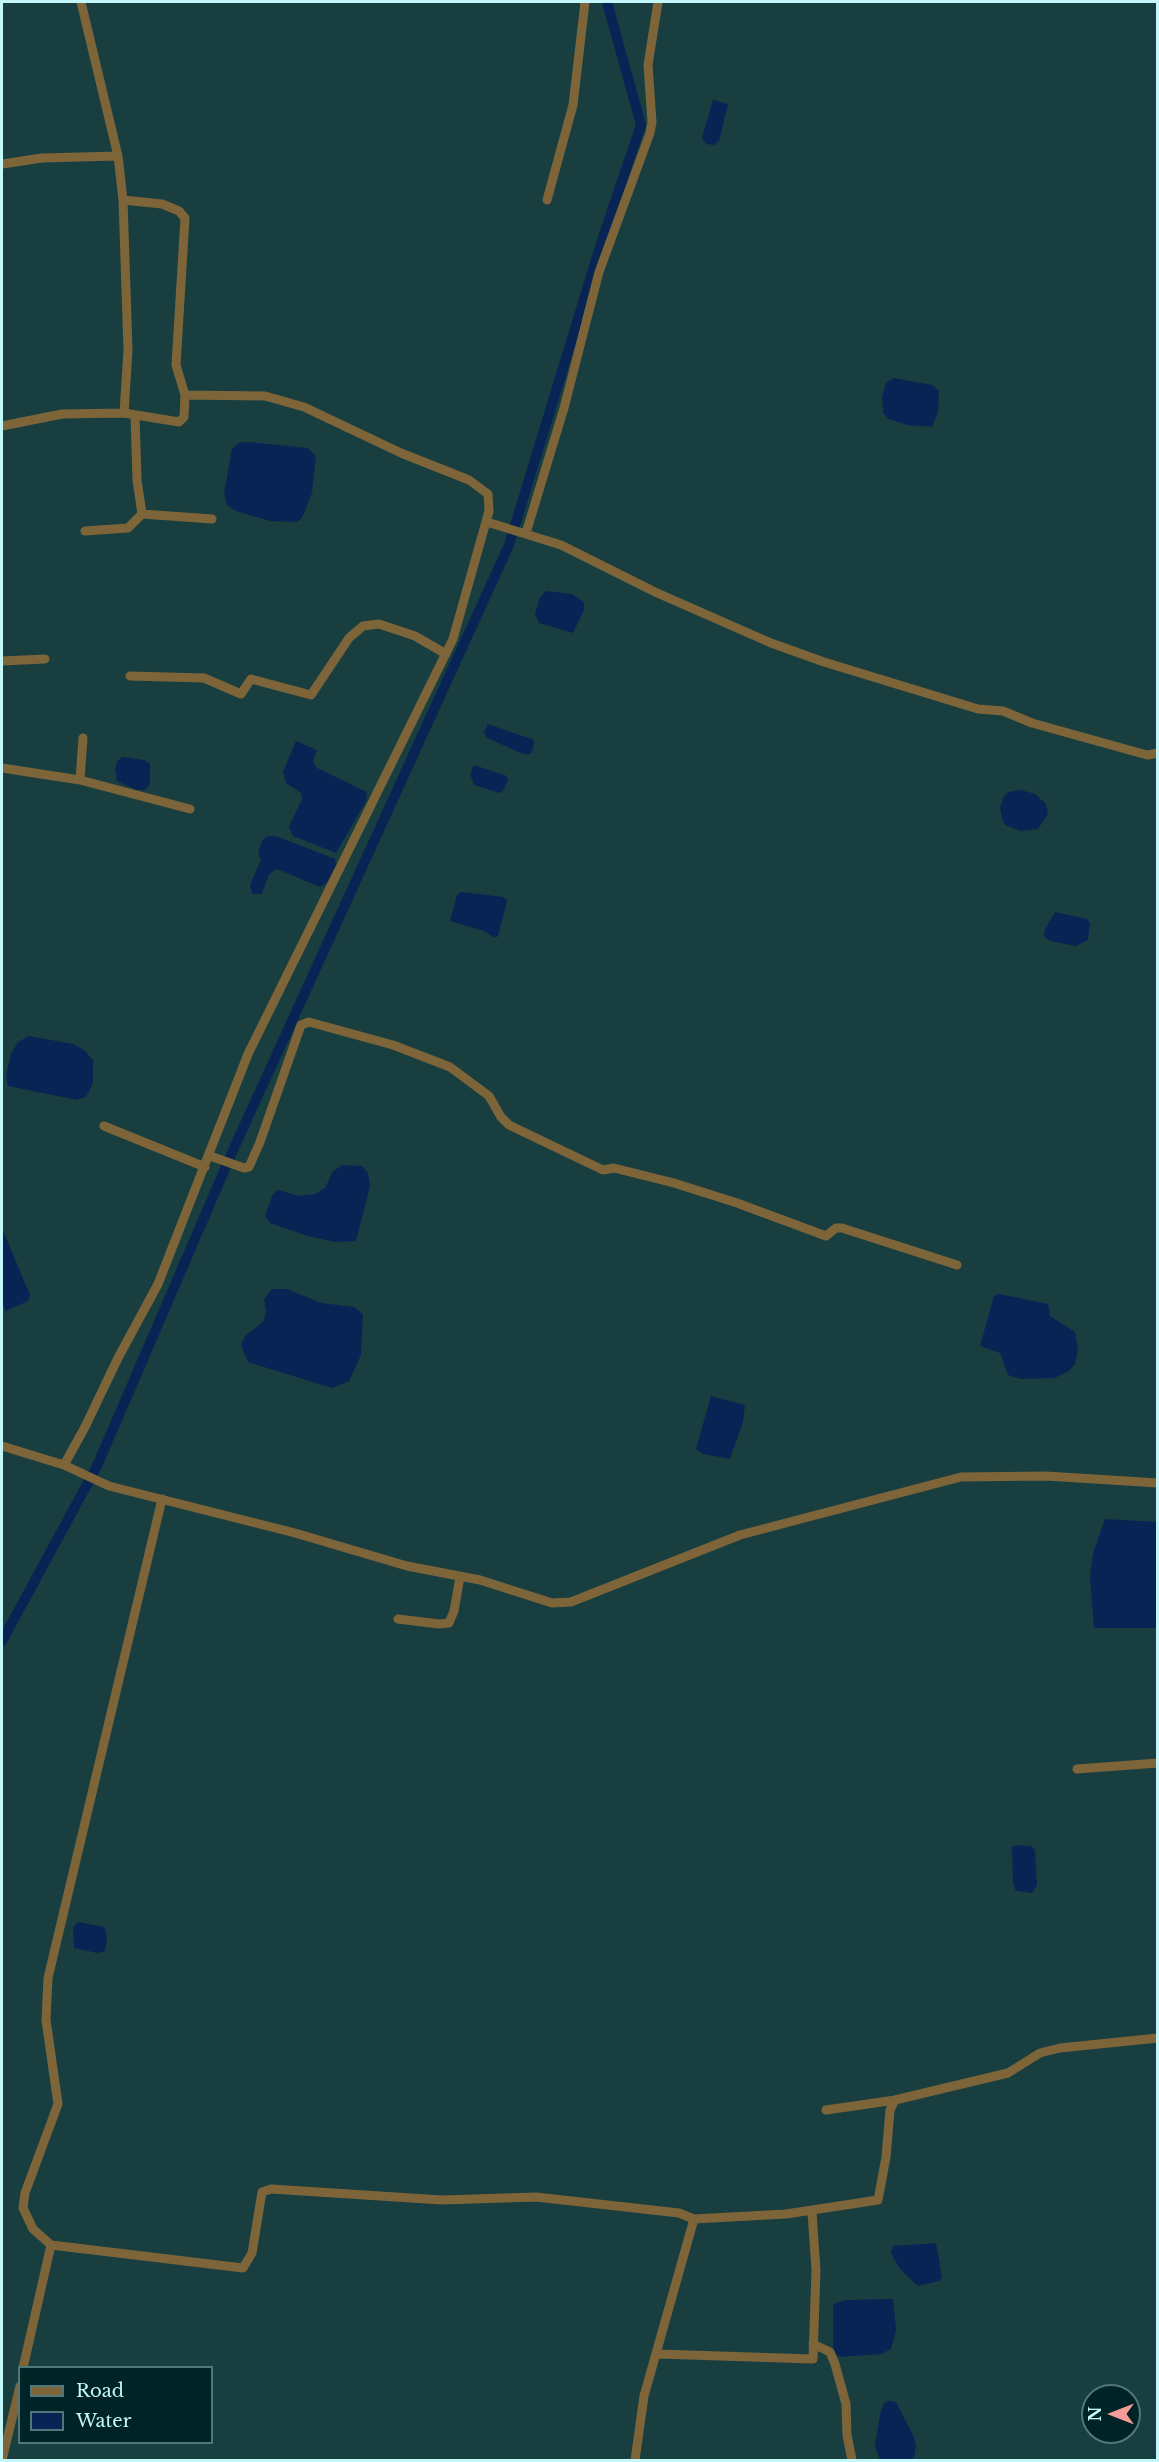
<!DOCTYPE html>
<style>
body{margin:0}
#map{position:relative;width:1159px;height:2462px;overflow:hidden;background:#193e40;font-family:"Libre Baskerville",serif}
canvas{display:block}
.frame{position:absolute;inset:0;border:3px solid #c4f7fa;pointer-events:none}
.legend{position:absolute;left:18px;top:2366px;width:195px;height:78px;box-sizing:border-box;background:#002426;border:2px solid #4e787b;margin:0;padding:8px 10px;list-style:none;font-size:18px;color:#c4f7fa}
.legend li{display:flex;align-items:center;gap:12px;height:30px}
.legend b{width:30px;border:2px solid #4e787b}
.north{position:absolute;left:1081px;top:2384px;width:60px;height:60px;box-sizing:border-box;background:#002426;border:2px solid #4e787b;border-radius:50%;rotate:270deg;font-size:16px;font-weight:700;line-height:24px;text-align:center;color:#c4f7fa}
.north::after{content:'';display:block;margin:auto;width:21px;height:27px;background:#f59b9a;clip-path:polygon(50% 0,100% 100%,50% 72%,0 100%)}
</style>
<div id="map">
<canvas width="1159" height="2462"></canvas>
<div class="frame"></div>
<ul class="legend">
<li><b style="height:8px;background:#7e6539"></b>Road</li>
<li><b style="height:16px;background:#082454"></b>Water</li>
</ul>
<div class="north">N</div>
</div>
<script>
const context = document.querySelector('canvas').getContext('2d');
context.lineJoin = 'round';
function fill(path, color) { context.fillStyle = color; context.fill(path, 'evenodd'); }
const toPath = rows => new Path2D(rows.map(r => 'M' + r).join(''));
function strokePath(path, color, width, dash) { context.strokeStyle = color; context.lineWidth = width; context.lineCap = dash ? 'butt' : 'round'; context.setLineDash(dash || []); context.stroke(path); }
fill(toPath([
 [713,100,728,104,719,141,714,145,706,144,702,138],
 [894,378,932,385,939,390,938,412,932,427,907,425,888,419,883,412,882,397,886,383],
 [248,442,308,448,316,456,312,493,302,518,297,522,270,521,236,511,227,505,224,493,232,449,238,443],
 [546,591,572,594,584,602,584,610,573,633,539,623,535,614,540,597],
 [488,724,534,740,533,750,530,754,523,754,487,738,484,733],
 [296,741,317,750,313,761,317,768,367,792,366,801,336,853,293,836,289,827,302,799,301,793,286,783,283,772],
 [123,757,144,760,150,764,150,784,145,790,137,790,117,781,115,769,118,760],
 [474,765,507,776,508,780,503,791,499,793,474,785,470,774],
 [1021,790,1035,794,1046,804,1048,814,1038,829,1021,831,1005,825,1002,818,1000,807,1004,796,1008,792],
 [267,836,276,836,335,859,336,865,327,882,320,887,277,869,269,874,262,894,252,894,250,885,261,860,258,853,262,841],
 [461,892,504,897,507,901,498,936,495,938,484,931,450,921,457,895],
 [1055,912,1087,919,1090,923,1088,940,1076,946,1050,941,1044,936,1044,931],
 [29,1036,73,1044,84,1050,93,1060,93,1083,86,1097,77,1100,8,1086,6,1076,11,1054,18,1042],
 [343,1165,362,1166,368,1173,370,1186,356,1241,335,1242,308,1236,270,1223,265,1216,273,1194,278,1190,299,1196,315,1194,325,1188,333,1171],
 [2,1228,30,1295,28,1301,6,1311,2,1303],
 [272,1289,287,1289,321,1303,354,1307,363,1314,361,1355,349,1381,332,1388,248,1362,241,1345,245,1336,263,1322,266,1311,264,1299],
 [999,1294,1048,1304,1050,1316,1075,1332,1078,1349,1075,1364,1069,1371,1055,1378,1021,1379,1008,1375,1000,1353,980,1346,994,1296],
 [711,1396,745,1405,743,1422,730,1459,703,1454,696,1449],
 [1105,1519,1157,1522,1157,1628,1094,1628,1090,1577,1093,1553],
 [1018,1845,1031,1846,1035,1850,1037,1885,1032,1893,1016,1891,1013,1884,1012,1847],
 [78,1922,105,1927,107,1939,105,1951,97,1953,74,1948,73,1927],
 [936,2243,942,2277,939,2281,918,2286,900,2269,891,2253,893,2246],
 [893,2299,896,2330,891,2349,881,2354,840,2357,833,2352,833,2304,845,2300],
 [889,2401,896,2402,914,2437,916,2446,914,2457,911,2460,880,2460,875,2446,880,2414,884,2403]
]), '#082454');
strokePath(toPath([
 [2,1641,97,1466,234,1148,509,545,603,237,641,125,607,2]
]), '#082454', 10);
strokePath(toPath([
 [2,164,42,158,118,156],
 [123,200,162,204,179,211,185,218,176,365,185,395],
 [547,200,573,105,585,2],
 [2,426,62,414,124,413,128,350,123,200,118,156,81,2],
 [142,514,212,519],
 [487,522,561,545,655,592,771,643,824,662,978,709,1003,711,1032,723,1147,755,1158,753],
 [85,531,128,528,142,514,137,480,135,415],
 [526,533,564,408,599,272,650,133,652,122,648,65,658,2],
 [2,661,45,659],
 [130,676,204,678,241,694,251,679,311,695,349,638,363,626,379,624,415,636,446,654],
 [2,768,80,780,83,738],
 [80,780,190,809],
 [104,1126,205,1167],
 [210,1156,244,1168,249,1167,260,1142,301,1025,309,1022,393,1045,450,1067,489,1096,501,1117,509,1125,603,1170,614,1168,674,1183,737,1203,826,1236,836,1228,842,1228,957,1265],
 [2,1446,64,1465,85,1427,118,1358,158,1284,248,1054,453,639,489,511,488,494,469,480,401,453,304,407,265,396,185,395,184,417,179,422,124,413],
 [64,1465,109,1486,295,1533,407,1566,480,1580,552,1603,571,1602,740,1535,961,1477,1046,1476,1158,1483],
 [398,1619,439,1624,449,1623,454,1611,460,1577],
 [1077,1769,1158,1763],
 [826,2110,895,2100],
 [51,2245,243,2268,252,2253,262,2192,271,2189,442,2200,536,2197,679,2213,694,2219],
 [813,2344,830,2352,835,2364,846,2404,847,2435,852,2460],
 [658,2354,813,2359,816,2270,812,2212],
 [23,2368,51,2245,33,2229,23,2208,25,2193,58,2104,46,2020,48,1978,162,1499],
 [2,2460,20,2386],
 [635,2460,644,2396,694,2219,786,2214,878,2200,886,2157,890,2110,895,2100,1008,2073,1040,2053,1060,2048,1158,2038]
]), '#7e6539', 9);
</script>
